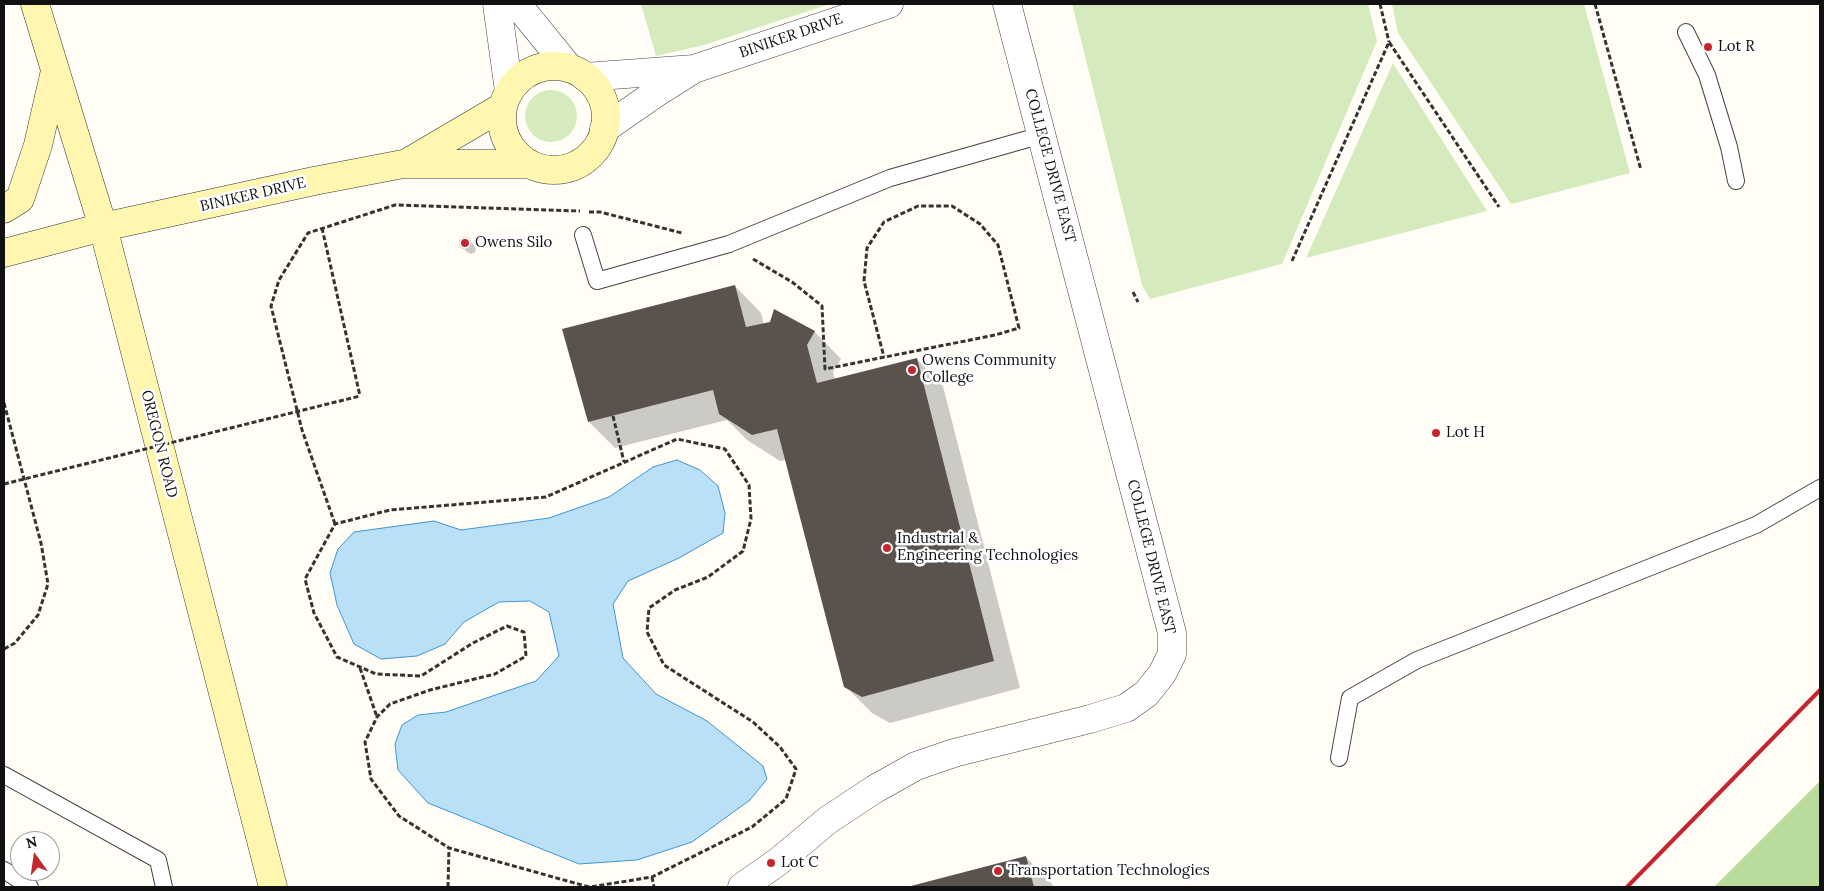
<!DOCTYPE html>
<style>
body{margin:0}
#map{position:relative;width:1824px;height:891px;overflow:hidden;background:#fffdf5;font-family:Lora,serif}
canvas{display:block}
.frame{position:absolute;inset:0;border:5px solid #111;pointer-events:none}
.north{position:absolute;left:10px;top:831px;width:50px;height:50px;box-sizing:border-box;background:#fff;border:1px solid #a0a0a0;border-radius:50%;rotate:346deg;font-size:14px;font-weight:700;line-height:20px;text-align:center;color:#111}
.north::after{content:'';display:block;margin:auto;width:18px;height:22px;background:#c4262e;clip-path:polygon(50% 0,100% 100%,50% 72%,0 100%)}
</style>
<div id="map">
<canvas width="1824" height="891"></canvas>
<div class="frame"></div>
<div class="north">N</div>
</div>
<script>
const context = document.querySelector('canvas').getContext('2d');
context.lineJoin = 'round';
function fill(path, color) { context.fillStyle = color; context.fill(path, 'evenodd'); }
const toPath = rows => new Path2D(rows.map(r => 'M' + r).join(''));
function strokePath(path, color, width, dash) { context.strokeStyle = color; context.lineWidth = width; context.lineCap = dash ? 'butt' : 'round'; context.setLineDash(dash || []); context.stroke(path); }
function drawText(font, color, halo, rows, align = 'center') {
  context.font = font + ' Lora,serif'; context.lineWidth = 5; context.setLineDash([]); context.textBaseline = 'middle'; context.strokeStyle = halo; context.fillStyle = color; for (const [text, x, y, turn = 0] of rows) {
    context.save(); context.translate(x, y); context.rotate((+turn || 0) * Math.PI / 180); context.textAlign = isNaN(turn) ? turn : align; if (halo) context.strokeText(text, 0, 0); context.fillText(text, 0, 0); context.restore();
  }
}
fill(toPath([
 [641,4,830,4,704,45,656,56],
 [1072,4,1368,4,1377,41,1282,264,1150,299,1142,285],
 [1392,4,1584,4,1630,173,1511,204,1398,33],
 [1393,63,1487,211,1306,258],
 '525 116a26 26 0 1 1 52 0a26 26 0 1 1-52 0Z'
]), '#d5ebbd');
fill(toPath([
 [1820,781,1820,887,1714,887]
]), '#b9dc9c');
const water = toPath([
 [677,460,700,470,718,486,725,513,723,533,679,558,628,581,613,604,623,658,656,694,707,721,763,766,767,779,750,800,692,842,637,860,579,864,428,803,398,770,395,744,402,725,418,715,446,712,536,681,559,656,549,612,530,601,499,602,464,622,445,644,417,656,381,659,354,644,337,605,330,573,338,549,354,532,434,521,461,530,549,518,609,497,653,467,677,460]
]);
fill(water, '#b9e0f7');
strokePath(water, '#3f96cf', 1);
fill(toPath([
 [464,238,469,240,474,245,476,250,474,253,471,254,467,252,462,247,461,240],
 [735,286,761,313,764,325,771,323,775,311,815,332,841,359,833,372,835,380,917,359,943,386,1020,688,890,723,872,713,845,686,786,460,780,461,747,440,727,420,615,448,589,422],
 [1026,857,1052,884,1053,887,910,887]
]), '#0003');
fill(toPath([
 '459 243a6 6 0 1 1 12 0a6 6 0 1 1-12 0Z',
 [735,285,746,327,770,322,774,309,815,331,807,345,817,383,917,358,994,661,862,697,844,687,777,429,752,435,719,414,713,390,588,422,562,329],
 [1026,856,1034,887,907,887]
]), '#5a524d');
const lane = toPath([
 [1686,32,1707,75,1729,147,1736,181],
 [583,235,597,281,729,244,890,178,1042,135],
 [1339,758,1350,698,1417,660,1756,525,1820,488],
 [4,775,158,860,164,887],
 [4,870,30,887]
]);
const street = toPath([
 [497,4,509,91],
 [517,4,569,68],
 [585,77,694,69,889,4],
 [604,129,656,93,691,71],
 [742,887,779,861,828,820,875,789,916,766,954,753,1090,719,1126,708,1146,694,1162,674,1172,654,1172,633,1007,4]
]);
const secondary = toPath([
 [35,4,103,227,273,887],
 '502 118a52 52 0 1 1 104 0a52 52 0 1 1-104 0Z',
 [405,164,502,107],
 [4,209,20,199,38,145,55,71],
 [4,253,103,227,314,181,403,164,529,164]
]);
strokePath(lane, '#444', 18);
strokePath(street, '#444', 29);
strokePath(secondary, '#333', 29);
strokePath(toPath([
 [1380,4,1389,42],
 [1595,4,1641,170],
 [589,212,600,212,682,233],
 [322,228,360,396],
 [753,259,792,282,822,306,825,369,995,335,1019,328,998,245,980,224,952,206,918,206,884,222,867,248,864,281,884,357],
 [1292,261,1389,42,1499,207],
 [1133,292,1138,302],
 [4,403,41,543,48,584,38,615,15,643,4,649],
 [613,416,624,462],
 [335,524,302,430,271,306,279,280,308,233,395,205,580,211],
 [360,668,377,717],
 [652,877,654,887],
 [448,887,449,848],
 [589,887,449,848,399,816,371,779,365,742,377,717,390,704,430,690,495,674,526,656,524,632,507,626,473,643,421,676,376,674,337,657,314,613,305,579,335,524,390,510,546,497,677,439,725,449,749,485,751,519,743,551,708,577,675,590,649,608,647,632,664,665,753,722,780,747,796,769,786,799,752,827,652,877,590,887]
]), '#333', 3, [5, 2.5]);
strokePath(lane, '#fff', 16);
strokePath(street, '#fff', 28);
strokePath(secondary, '#fff6b0', 28);
strokePath(toPath([
 [1627,887,1820,690]
]), '#c4262e', 4);
strokePath(toPath([
 [4,484,360,396]
]), '#333', 3, [5, 2.5]);
for (const [x, y, r, color] of [
 [1708,47,5,"#c4262e"],
 [465,243,5,"#c4262e"],
 [912,370,5,"#c4262e"],
 [1436,433,5,"#c4262e"],
 [887,548,5,"#c4262e"],
 [771,863,5,"#c4262e"],
 [998,871,5,"#c4262e"]
]) { const dot = new Path2D(); dot.arc(x, y, r, 0, 2 * Math.PI); context.fillStyle = color; context.fill(dot); strokePath(dot, '#fff', 2); }
drawText('15px', '#111', '#fff', [
 ["BINIKER DRIVE",791,36,-19],
 ["COLLEGE DRIVE EAST",1050,166,75],
 ["BINIKER DRIVE",253,195,-13],
 ["OREGON ROAD",159,444,76],
 ["COLLEGE DRIVE EAST",1151,557,76]
]);
drawText('15px', '#111', '#fff', [
 ["Lot R",1718,47],
 ["Owens Silo",475,243],
 ["Owens Community",922,361],
 ["College",922,378],
 ["Lot H",1446,433],
 ["Industrial &",897,539],
 ["Engineering Technologies",897,556],
 ["Lot C",781,863],
 ["Transportation Technologies",1008,871]
], 'left');
</script>
